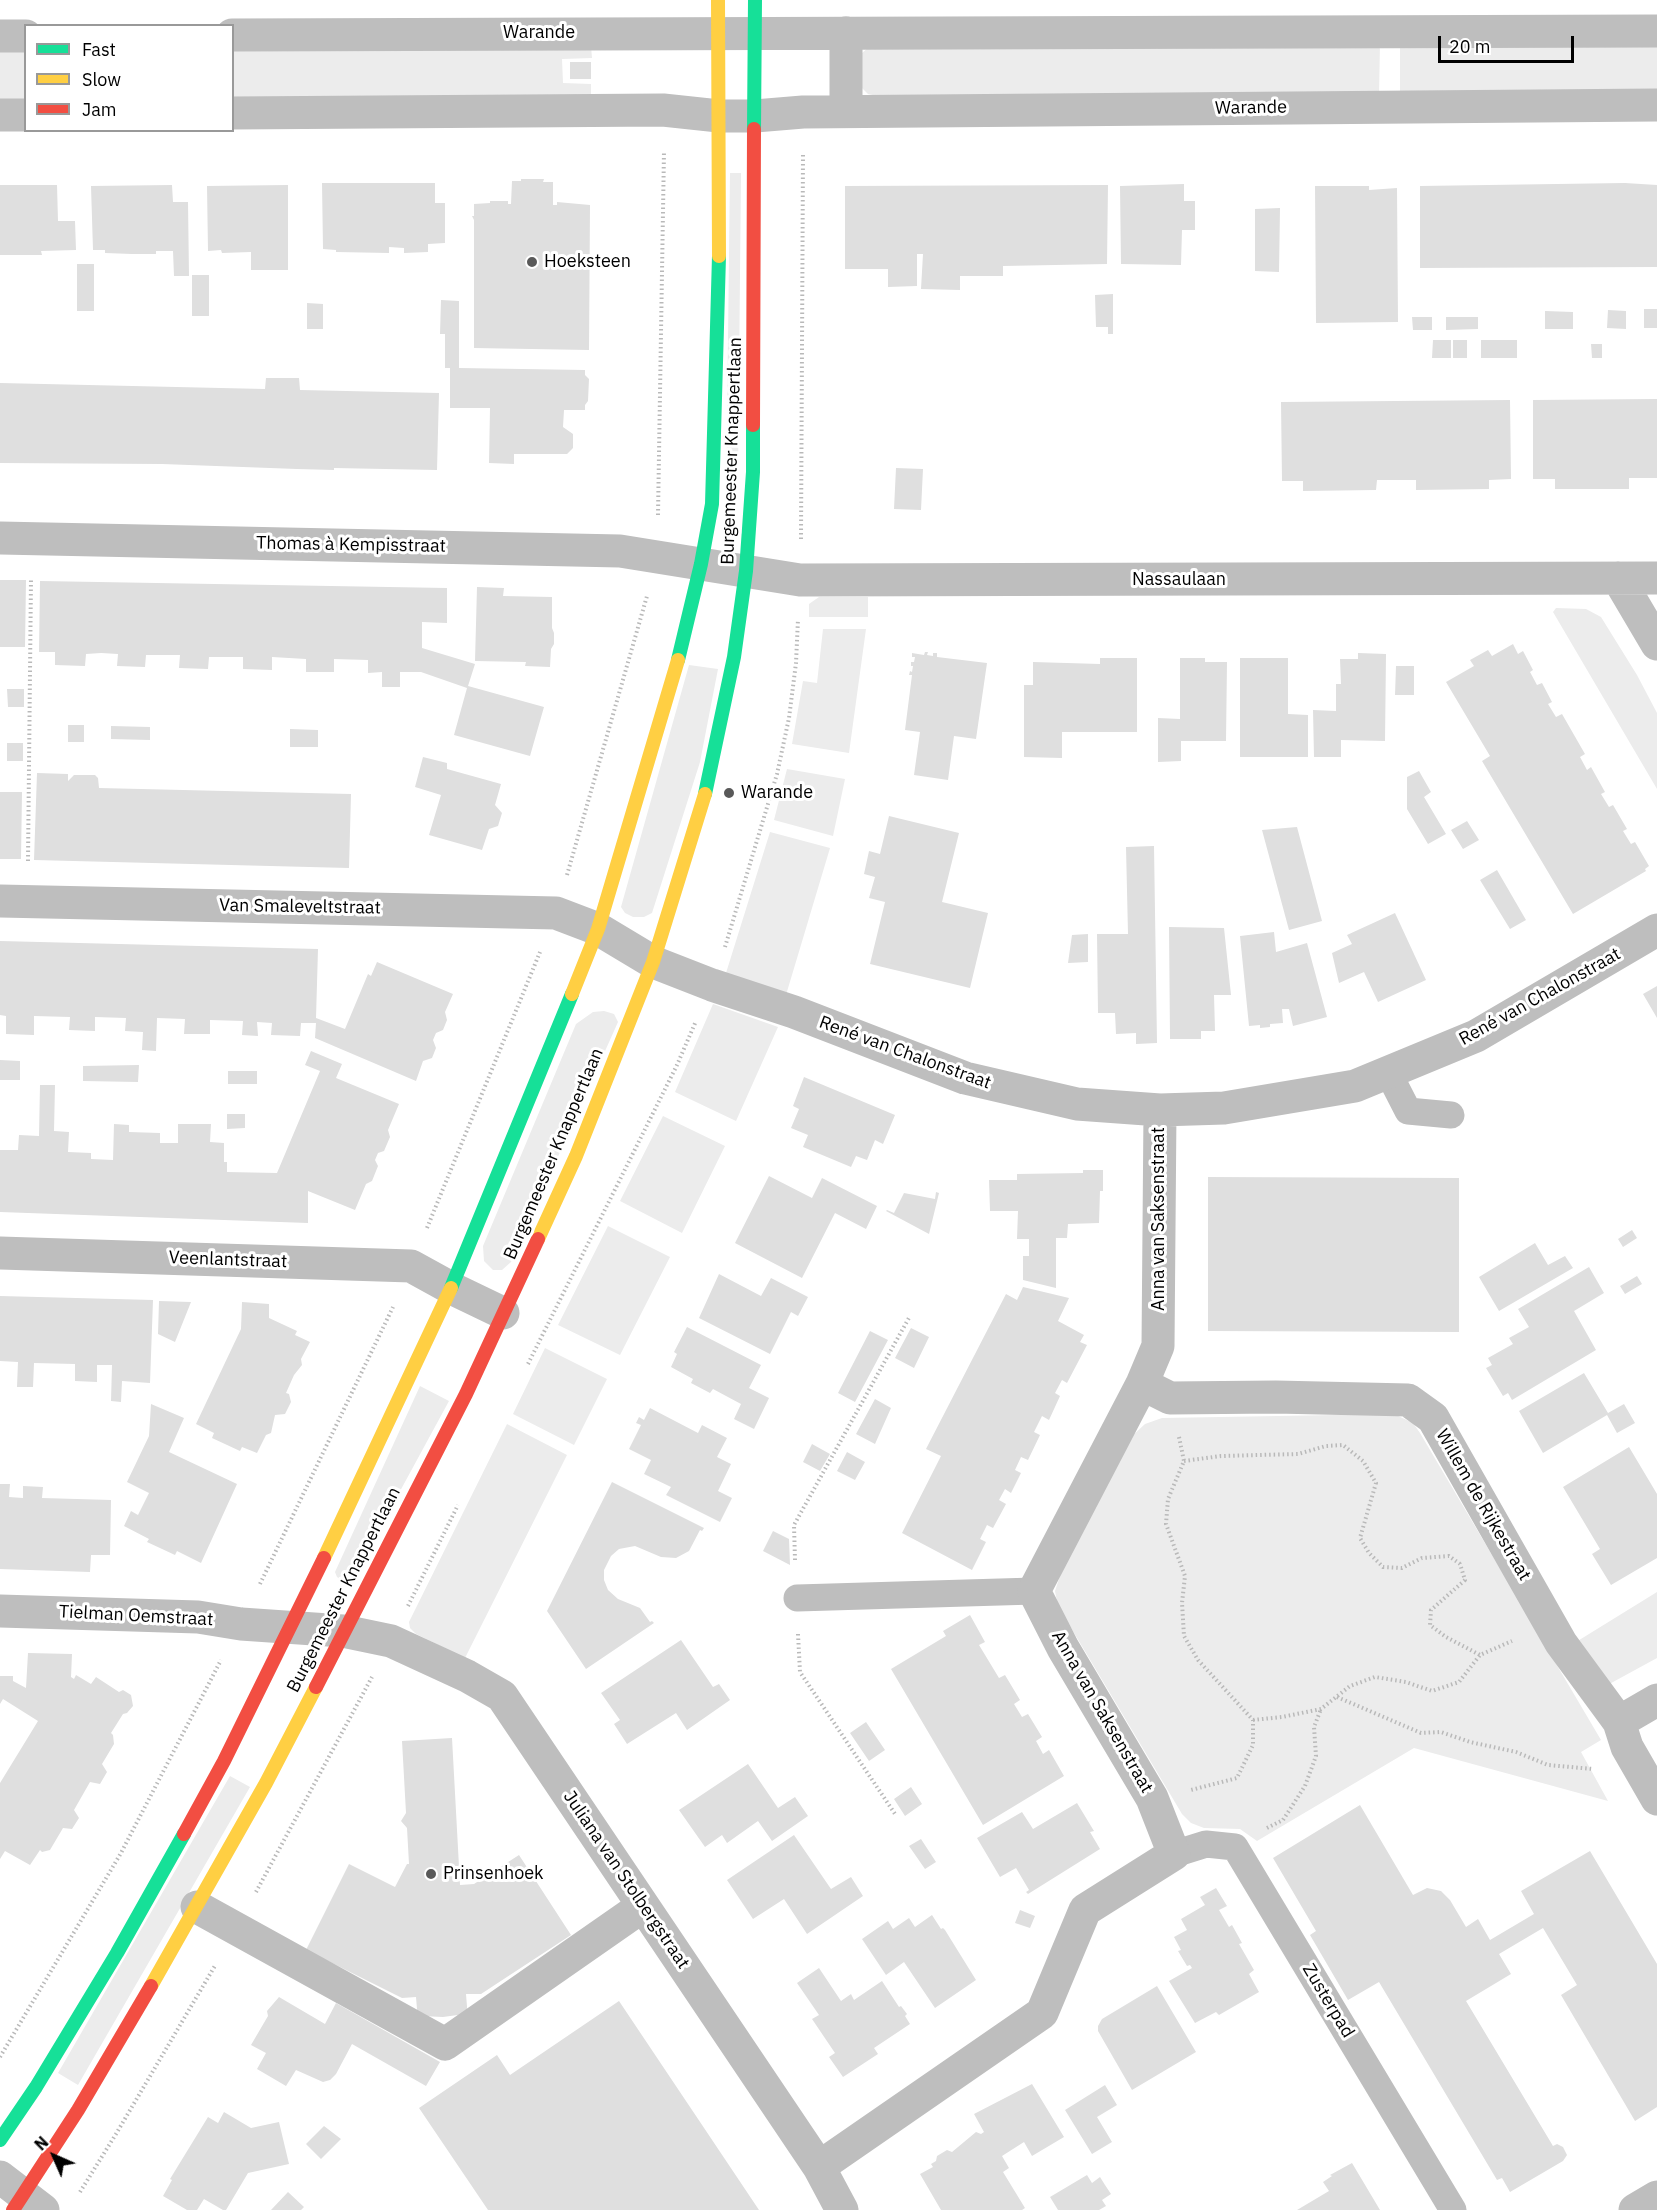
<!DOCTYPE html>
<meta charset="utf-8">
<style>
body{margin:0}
#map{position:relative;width:1657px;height:2210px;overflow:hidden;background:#fff;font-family:"IBM Plex Sans",sans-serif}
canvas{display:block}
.legend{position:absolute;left:24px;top:24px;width:210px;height:108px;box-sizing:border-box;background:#fff;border:2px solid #999;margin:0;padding:8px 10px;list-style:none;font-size:18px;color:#000}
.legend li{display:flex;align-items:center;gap:12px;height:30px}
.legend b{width:30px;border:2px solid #999}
.north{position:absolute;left:24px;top:2126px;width:60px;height:60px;-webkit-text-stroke:4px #fff;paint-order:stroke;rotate:315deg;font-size:16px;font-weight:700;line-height:24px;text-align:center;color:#000}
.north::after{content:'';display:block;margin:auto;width:21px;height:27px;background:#000;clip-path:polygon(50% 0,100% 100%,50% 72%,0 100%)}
.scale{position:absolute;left:1438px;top:36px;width:136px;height:27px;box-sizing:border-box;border:3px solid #000;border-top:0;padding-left:8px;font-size:18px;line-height:21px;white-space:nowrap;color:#000;-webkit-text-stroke:4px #fff;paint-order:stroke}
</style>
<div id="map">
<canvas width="1657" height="2210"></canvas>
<ul class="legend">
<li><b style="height:8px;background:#16e098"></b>Fast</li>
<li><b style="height:8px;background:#ffcf43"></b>Slow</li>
<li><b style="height:8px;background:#f24e42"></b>Jam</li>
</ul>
<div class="north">N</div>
<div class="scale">20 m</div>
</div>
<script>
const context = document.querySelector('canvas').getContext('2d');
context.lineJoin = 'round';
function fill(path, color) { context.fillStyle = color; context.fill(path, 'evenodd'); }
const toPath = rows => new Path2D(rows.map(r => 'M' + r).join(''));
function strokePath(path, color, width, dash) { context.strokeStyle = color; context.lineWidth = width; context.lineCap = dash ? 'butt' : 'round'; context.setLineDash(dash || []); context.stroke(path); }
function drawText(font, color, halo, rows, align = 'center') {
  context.font = font + ' "IBM Plex Sans",sans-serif'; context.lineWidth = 6; context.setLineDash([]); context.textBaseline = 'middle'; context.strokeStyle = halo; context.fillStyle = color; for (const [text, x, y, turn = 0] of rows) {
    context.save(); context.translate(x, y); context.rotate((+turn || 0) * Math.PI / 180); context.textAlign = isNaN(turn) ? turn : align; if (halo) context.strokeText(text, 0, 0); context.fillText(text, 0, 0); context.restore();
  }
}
fill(toPath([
 [1380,43,1379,95,877,96,868,94,861,87,861,54,869,47],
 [1400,43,1657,43,1657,94,1400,95],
 [591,46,592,58,562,59,563,83,591,84,591,97,233,100,232,48],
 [25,49,25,101,0,101,0,50],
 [730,173,741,173,738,476,733,505,729,509,726,506],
 [819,597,868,597,868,617,809,617,809,604],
 [1556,608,1586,609,1601,617,1637,675,1657,713,1657,789,1553,612],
 [823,629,866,629,849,753,792,744,803,681,817,683],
 [689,665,718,669,700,762,652,913,644,917,633,917,625,913,621,907],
 [787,769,845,779,833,836,774,820],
 [770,832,830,848,786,995,726,973],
 [713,1004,778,1027,736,1121,675,1092],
 [604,1011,614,1014,618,1022,511,1262,502,1270,493,1270,484,1261,483,1246,576,1024,593,1012],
 [663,1116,725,1146,682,1233,620,1201],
 [608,1226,670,1257,620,1355,558,1325],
 [545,1348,607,1379,574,1445,513,1414],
 [420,1386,449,1401,349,1585,337,1577,335,1572],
 [1394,1414,1413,1423,1420,1433,1601,1740,1581,1752,1608,1801,1414,1748,1257,1841,1240,1829,1204,1828,1191,1823,1182,1814,1058,1606,1055,1591,1060,1576,1131,1437,1145,1424,1162,1418],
 [507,1424,567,1455,465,1658,416,1634,410,1628,409,1622],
 [1657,1592,1657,1658,1602,1688,1576,1642],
 [230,1776,250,1787,78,2085,58,2073]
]), '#ececec');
fill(toPath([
 [570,62,591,62,591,79,570,79],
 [521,179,544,179,543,182,553,182,553,205,557,205,557,202,590,205,589,350,474,348,474,220,472,216,474,216,474,204,490,203,490,201,508,201,508,204,511,204,512,181,521,181],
 [322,183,435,183,435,203,445,203,445,243,428,244,428,252,404,253,404,248,389,247,389,253,336,252,336,250,323,249],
 [1625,183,1657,185,1657,267,1420,268,1420,186],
 [1184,184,1184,201,1195,201,1195,230,1182,230,1181,265,1121,264,1120,186],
 [0,185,57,185,58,221,75,221,76,250,41,251,42,255,0,255],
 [172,185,173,202,188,202,189,276,174,276,173,251,156,251,156,254,132,254,105,253,105,250,93,250,91,186],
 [288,185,288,270,251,270,251,252,222,253,221,250,208,251,207,186],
 [1108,185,1107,264,1003,266,1003,276,960,276,960,290,921,289,923,254,917,254,917,286,888,287,888,269,845,269,845,186],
 [1315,186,1369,186,1369,190,1397,188,1398,322,1316,323],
 [1280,208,1279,272,1255,271,1255,209],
 [77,264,94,264,94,311,77,311],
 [192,275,209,275,209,316,192,316],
 [1113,294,1113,334,1108,334,1108,327,1096,327,1095,295],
 [441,300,459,301,459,368,585,370,585,375,589,379,588,401,585,405,585,410,564,410,563,427,573,434,573,448,567,454,514,454,514,464,489,463,490,408,450,408,450,368,445,368,445,334,440,334],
 [307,303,323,304,323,329,307,329],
 [1644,309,1657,309,1657,328,1644,328],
 [1608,310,1626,311,1626,329,1607,328],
 [1545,311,1573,312,1573,329,1545,329],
 [1412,317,1432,317,1432,330,1413,330],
 [1446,317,1478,317,1478,329,1446,330],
 [1433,340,1451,340,1451,358,1432,358],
 [1453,340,1467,340,1467,358,1453,358],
 [1481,340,1517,340,1517,358,1481,358],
 [1591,344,1602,344,1602,358,1592,358],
 [266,378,299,378,300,390,439,393,437,470,334,468,334,470,297,469,162,464,0,463,0,383,265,389],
 [1657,399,1657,478,1629,478,1629,489,1555,489,1555,479,1533,479,1533,400],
 [1510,400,1511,479,1489,480,1489,489,1416,490,1416,480,1377,480,1376,490,1303,491,1303,481,1282,481,1281,402],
 [896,468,923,469,921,510,894,509],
 [0,580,26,580,25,647,0,647],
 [40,581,447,588,447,623,422,622,422,648,475,664,468,686,544,707,530,756,454,735,467,688,421,672,400,672,400,687,382,687,382,672,368,673,368,660,334,659,334,672,306,672,306,659,272,657,272,670,243,669,243,657,209,657,208,669,179,668,180,655,146,655,145,667,117,666,118,654,101,653,86,654,85,666,55,665,55,652,39,652],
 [477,587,504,588,503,596,552,597,552,628,554,633,554,644,551,649,550,667,525,666,526,662,475,661],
 [1513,644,1518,654,1523,651,1533,670,1530,672,1537,685,1542,683,1552,702,1548,704,1556,717,1562,714,1585,754,1580,757,1587,770,1591,767,1605,792,1601,794,1609,807,1613,805,1627,829,1623,831,1631,844,1635,842,1649,866,1645,869,1646,871,1573,914,1482,761,1490,756,1446,682,1474,666,1470,660,1488,650,1492,656],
 [925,652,928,652,927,655,933,656,933,653,937,653,937,657,987,663,976,739,954,736,948,780,914,775,920,732,905,730,912,675,909,675,910,671,912,672,913,666,911,666,911,662,914,662,915,657,912,657,912,653,924,655],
 [1358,653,1386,654,1385,741,1341,740,1341,757,1314,757,1313,710,1336,711,1336,684,1341,684,1340,659,1358,659],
 [1100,658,1137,658,1137,732,1062,732,1062,758,1024,757,1024,685,1033,685,1033,662,1100,664],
 [1180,658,1205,658,1205,662,1227,662,1226,741,1181,741,1181,761,1158,762,1158,718,1180,719],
 [1240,658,1288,658,1288,714,1308,715,1308,757,1240,757],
 [1396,666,1414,666,1414,695,1395,695],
 [7,689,24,689,24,707,8,707],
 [68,725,84,725,84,742,68,742],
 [111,726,150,727,150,740,111,739],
 [290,729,318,730,318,747,290,747],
 [7,743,23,743,23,761,7,761],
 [423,757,447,763,447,769,501,784,495,805,502,813,498,826,489,829,482,850,429,835,441,795,415,787],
 [1419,771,1431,792,1424,797,1446,834,1428,844,1407,809,1407,777],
 [37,773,68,774,68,781,74,775,95,775,98,778,99,788,351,794,349,868,34,860],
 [0,792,22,792,21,859,0,859],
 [889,816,959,833,942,902,988,913,970,988,870,964,885,902,869,898,875,877,864,874,869,851,880,854],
 [1467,821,1479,840,1463,849,1451,830],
 [1297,827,1322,921,1289,930,1262,830],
 [1154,846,1157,1043,1136,1044,1136,1033,1116,1034,1115,1013,1098,1013,1097,934,1128,934,1126,847],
 [1497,870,1526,920,1510,929,1480,880],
 [1395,913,1426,980,1378,1002,1364,972,1339,983,1332,953,1352,944,1347,935],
 [1169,927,1224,928,1231,995,1214,995,1215,1031,1201,1031,1201,1039,1170,1039],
 [1274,932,1276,952,1307,943,1327,1017,1293,1026,1289,1009,1282,1009,1283,1023,1270,1024,1270,1027,1260,1028,1260,1025,1249,1026,1240,936],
 [1088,934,1088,962,1068,963,1072,935],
 [0,941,318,949,316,1018,345,1029,368,974,371,976,377,962,453,994,445,1012,447,1020,443,1030,436,1033,433,1040,436,1048,432,1058,423,1061,416,1081,315,1038,316,1023,301,1023,300,1036,271,1035,272,1023,257,1022,258,1036,242,1035,243,1021,210,1020,210,1034,184,1034,185,1019,157,1018,156,1051,142,1050,143,1032,125,1031,126,1018,95,1017,95,1031,69,1030,70,1017,34,1016,34,1035,6,1034,6,1016,0,1015],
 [1657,986,1657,1018,1643,994],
 [311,1051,342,1064,336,1078,399,1104,388,1130,390,1137,384,1151,378,1153,375,1160,378,1166,372,1181,366,1184,355,1210,308,1191,308,1223,0,1212,0,1150,18,1150,19,1135,39,1136,40,1085,55,1085,54,1131,69,1132,68,1152,91,1153,91,1159,113,1160,114,1124,129,1125,129,1132,160,1133,160,1143,178,1143,178,1124,211,1124,210,1142,224,1143,224,1162,227,1162,227,1172,277,1173,320,1071,305,1065],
 [0,1060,20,1061,20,1080,0,1080],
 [139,1065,138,1082,83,1081,83,1066],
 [228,1071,257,1071,257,1084,228,1084],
 [804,1077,895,1115,883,1144,875,1140,867,1160,856,1156,851,1167,803,1147,808,1135,791,1128,799,1109,793,1106],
 [227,1114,245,1114,245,1128,227,1129],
 [1083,1170,1103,1170,1103,1191,1100,1191,1099,1223,1068,1224,1067,1238,1056,1238,1056,1288,1023,1280,1023,1256,1029,1256,1029,1239,1017,1239,1018,1211,990,1211,989,1180,1017,1180,1017,1174,1083,1173],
 [769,1176,812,1198,822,1178,877,1206,866,1229,835,1213,802,1278,735,1243],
 [1208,1177,1459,1178,1459,1332,1208,1331],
 [936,1192,939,1193,929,1234,886,1211,887,1210,894,1213,904,1193,935,1199],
 [1632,1230,1637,1238,1623,1247,1618,1239],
 [1535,1243,1548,1265,1565,1256,1573,1268,1499,1311,1479,1277],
 [1589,1267,1604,1293,1574,1311,1596,1350,1512,1400,1508,1393,1503,1396,1486,1368,1492,1365,1488,1358,1513,1344,1509,1338,1529,1327,1518,1309],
 [719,1274,761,1296,771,1278,808,1297,798,1316,791,1312,770,1354,699,1318],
 [1637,1276,1642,1284,1625,1294,1620,1286],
 [1023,1287,1069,1298,1058,1321,1084,1335,1080,1342,1087,1345,1067,1383,1062,1380,1055,1393,1060,1396,1049,1420,1042,1416,1034,1432,1040,1435,1028,1460,1021,1457,1015,1470,1021,1473,1011,1493,1005,1489,999,1500,1006,1504,993,1528,987,1525,980,1539,986,1542,972,1570,902,1533,941,1456,926,1449,927,1447,1006,1294,1017,1300],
 [0,1296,153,1300,150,1383,122,1381,121,1402,111,1401,112,1365,97,1365,97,1382,75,1381,75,1364,34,1363,33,1387,17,1387,18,1362,0,1361],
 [159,1301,191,1302,175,1342,158,1334],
 [242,1302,269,1304,269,1318,297,1331,295,1335,310,1342,301,1359,302,1365,294,1375,286,1393,289,1394,291,1402,285,1414,275,1415,271,1433,266,1435,257,1453,242,1447,240,1451,212,1438,214,1433,196,1424,241,1329],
 [687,1327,761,1365,749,1388,769,1398,754,1429,734,1419,741,1404,713,1389,710,1393,691,1383,693,1379,671,1367,677,1354,674,1352],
 [911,1328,929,1337,914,1368,895,1358],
 [870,1331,888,1340,855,1402,838,1393],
 [1584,1373,1608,1413,1624,1404,1635,1423,1617,1433,1607,1415,1543,1453,1519,1411],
 [875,1399,891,1408,875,1444,856,1434],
 [151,1404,184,1418,169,1452,237,1484,201,1563,177,1551,175,1555,147,1542,149,1539,124,1526,131,1511,138,1515,149,1493,127,1482,149,1436],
 [650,1408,698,1433,702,1425,727,1438,717,1457,731,1464,718,1491,732,1498,720,1522,666,1495,671,1487,644,1474,651,1460,629,1449,641,1425,636,1423,639,1417,644,1420],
 [812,1444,830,1454,820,1471,803,1462],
 [1629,1447,1657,1494,1657,1558,1611,1585,1592,1554,1600,1549,1563,1487],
 [847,1452,865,1462,855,1480,837,1471],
 [612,1482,704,1528,702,1531,700,1530,689,1551,676,1558,661,1557,635,1546,619,1549,611,1556,604,1570,604,1580,608,1590,618,1599,640,1608,650,1622,652,1621,654,1623,586,1669,547,1611],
 [0,1484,10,1484,9,1497,23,1498,23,1486,43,1487,42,1498,111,1500,110,1555,91,1555,90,1572,0,1569],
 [773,1531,789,1539,790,1565,763,1551],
 [970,1615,985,1642,979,1645,999,1678,1005,1675,1020,1700,1014,1704,1022,1717,1028,1714,1042,1737,1036,1741,1043,1754,1049,1750,1064,1776,983,1825,891,1669,946,1636,943,1631],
 [681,1640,713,1687,719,1684,730,1700,687,1730,676,1713,627,1744,614,1724,620,1720,601,1693],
 [28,1653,72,1654,71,1677,74,1679,76,1675,91,1684,96,1677,119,1692,123,1690,131,1695,133,1706,127,1713,123,1714,111,1733,113,1735,114,1744,102,1764,107,1772,100,1784,90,1782,74,1810,79,1818,72,1829,63,1828,50,1850,42,1852,40,1850,30,1865,5,1851,0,1859,0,1783,38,1721,3,1699,0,1704,0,1676,13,1676,13,1681,26,1688],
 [866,1722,885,1750,869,1761,850,1733],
 [452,1738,460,1885,474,1884,519,1855,571,1935,481,1994,466,1994,468,2019,465,2014,443,2017,421,2016,418,2021,416,1997,402,1998,306,1950,349,1864,395,1887,407,1864,409,1864,407,1828,401,1821,406,1813,402,1741],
 [748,1764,778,1808,795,1797,808,1816,772,1841,758,1821,727,1843,722,1835,705,1847,679,1810],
 [911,1787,922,1804,905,1816,894,1799],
 [1077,1803,1094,1831,1090,1832,1100,1849,1028,1894,1026,1892,1029,1890,1016,1868,1000,1877,977,1838,1022,1812,1033,1829],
 [1360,1805,1413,1895,1427,1888,1441,1891,1450,1900,1466,1927,1478,1919,1490,1940,1534,1914,1521,1891,1590,1851,1657,1964,1657,2107,1635,2121,1561,1995,1577,1985,1543,1928,1499,1954,1511,1974,1466,2001,1553,2146,1557,2144,1563,2147,1567,2155,1563,2161,1510,2192,1502,2178,1497,2180,1379,1982,1348,2000,1310,1935,1316,1931,1273,1858],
 [794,1835,831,1889,851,1877,863,1896,807,1934,784,1899,753,1919,727,1880],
 [921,1839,936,1862,925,1869,909,1846],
 [1216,1888,1227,1906,1219,1910,1229,1927,1232,1925,1242,1943,1239,1944,1254,1970,1249,1974,1259,1992,1219,2015,1216,2012,1195,2023,1169,1981,1192,1968,1190,1965,1187,1966,1178,1951,1181,1950,1174,1937,1187,1930,1181,1919,1205,1905,1200,1897],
 [1020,1910,1035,1916,1030,1928,1015,1923],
 [932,1915,941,1929,943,1928,945,1930,976,1980,935,2008,904,1962,886,1975,862,1939,888,1921,893,1929,909,1918,915,1927],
 [819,1968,841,2001,851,1994,854,2000,882,1981,899,2007,901,2006,907,2014,905,2016,910,2024,874,2048,878,2054,843,2077,829,2057,835,2053,812,2019,819,2015,797,1983],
 [1157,1986,1196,2052,1132,2090,1098,2031,1098,2026,1102,2019],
 [279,1997,325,2024,336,2003,440,2062,426,2086,352,2044,336,2074,330,2080,323,2082,296,2070,286,2086,257,2069,266,2053,251,2045,268,2016,267,2011],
 [619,2001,759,2210,488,2210,419,2108,497,2055,510,2075],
 [1032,2084,1064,2137,1032,2156,1024,2142,1002,2156,1009,2168,1003,2172,1025,2208,1022,2210,941,2210,920,2174,933,2167,931,2164,936,2161,937,2156,947,2150,952,2152,976,2132,981,2134,984,2132,974,2114],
 [1105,2085,1117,2105,1097,2117,1112,2142,1092,2154,1065,2110],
 [224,2112,251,2128,279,2122,289,2164,248,2173,226,2210,223,2210,204,2199,197,2210,187,2210,163,2196,172,2180,170,2179,208,2117,218,2123],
 [324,2126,341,2139,321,2159,306,2144],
 [1352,2163,1380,2210,1297,2210,1329,2191,1323,2182,1332,2176,1330,2175],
 [1087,2175,1092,2183,1100,2177,1105,2185,1111,2194,1102,2200,1106,2206,1099,2210,1058,2210,1050,2197],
 [288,2192,304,2207,301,2210,271,2210]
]), '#dfdfdf');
strokePath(toPath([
 [658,515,664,151],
 [801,539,803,154],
 [28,861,31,578],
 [567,875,647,596],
 [725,947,777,774,789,718,796,663,798,619],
 [427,1228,540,952],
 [528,1364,677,1065,696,1021],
 [1179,1437,1184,1461,1168,1499,1166,1524,1185,1576,1182,1603,1184,1636,1198,1660,1253,1720,1253,1745,1237,1778,1191,1790],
 [1184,1461,1221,1456,1298,1454,1326,1446,1343,1445,1363,1461,1376,1483,1360,1538,1369,1553,1383,1567,1402,1568,1422,1558,1449,1556,1460,1564,1465,1580,1431,1610,1430,1625,1446,1637,1480,1655],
 [795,1560,794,1525,910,1316],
 [260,1584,393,1307],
 [408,1606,458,1505],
 [798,1634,800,1672,895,1814],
 [1337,1697,1421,1733,1441,1732,1470,1742,1516,1752,1548,1765,1593,1769],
 [1253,1720,1282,1717,1321,1709,1350,1686,1375,1677,1406,1682,1432,1691,1459,1682,1480,1655,1512,1641],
 [1267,1828,1283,1820,1305,1786,1316,1756,1314,1727,1321,1709],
 [256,1892,372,1677],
 [0,2057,121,1853,221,1660],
 [80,2192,116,2134,216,1964]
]), '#b9b9b9', 4, [1.5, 3]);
strokePath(toPath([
 [1388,1072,1408,1111,1451,1115],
 [797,1598,1034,1591],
 [1174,1854,1206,1844,1235,1847,1453,2210]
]), '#bebebe', 27);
strokePath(toPath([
 [232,35,1657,31],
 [0,36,26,36],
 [846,111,846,33],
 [232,113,663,110,719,116,755,116,803,112,1657,105],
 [0,115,26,115],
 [0,538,620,551,800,580,1657,578],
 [1618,578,1657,644],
 [0,901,556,913,598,929,653,962,712,985,794,1012,965,1078,1077,1104,1160,1110,1224,1108,1355,1086,1476,1036,1657,930],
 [0,1253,411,1266,451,1288,503,1313],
 [1142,1384,1170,1398,1276,1397,1408,1400,1433,1418,1561,1643,1619,1722,1627,1747,1657,1799],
 [0,1611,198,1617,241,1624,343,1631,391,1641,467,1676,502,1696,819,2167,842,2210],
 [1619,1722,1657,1700],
 [197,1907,445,2044,643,1906],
 [819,2167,1042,2013,1085,1910,1174,1854,1152,1798,1063,1648,1034,1591,1142,1384,1158,1346,1160,1110],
 [0,2177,43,2210],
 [1635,2210,1657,2197]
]), '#bebebe', 33);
strokePath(toPath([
 [754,129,755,0],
 [678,660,701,564,712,504,719,256],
 [705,794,734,657,746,571,753,472,753,425],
 [451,1288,572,994],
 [0,2140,36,2087,117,1953,184,1834]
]), '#16e098', 14);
strokePath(toPath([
 [718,0,719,256],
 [572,994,598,929,678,660],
 [538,1239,576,1156,653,962,705,794],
 [324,1558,451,1288],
 [151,1986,266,1783,316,1687]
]), '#ffcf43', 14);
strokePath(toPath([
 [753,425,754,129],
 [316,1687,466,1394,538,1239],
 [184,1834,224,1761,324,1558],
 [13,2210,78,2110,151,1986]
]), '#f24e42', 14);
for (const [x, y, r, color] of [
 [532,262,6,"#595959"],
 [729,793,6,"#595959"],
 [431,1874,6,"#595959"]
]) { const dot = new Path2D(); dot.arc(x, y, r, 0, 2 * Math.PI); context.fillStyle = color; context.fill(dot); strokePath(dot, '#fff', 2); }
drawText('18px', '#000', '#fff', [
 ["Warande",539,33],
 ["Warande",1251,108,-1],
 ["Burgemeester Knappertlaan",732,451,-88],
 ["Thomas à Kempisstraat",351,545,1],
 ["Nassaulaan",1179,580],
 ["Van Smaleveltstraat",300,907,1],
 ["René van Chalonstraat",1540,997,-29],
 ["René van Chalonstraat",905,1053,20],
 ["Burgemeester Knappertlaan",554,1154,-67],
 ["Anna van Saksenstraat",1159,1219,-90],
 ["Veenlantstraat",228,1260,2],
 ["Willem de Rijkestraat",1483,1505,60],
 ["Burgemeester Knappertlaan",344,1590,-63],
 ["Tielman Oemstraat",136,1616,3],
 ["Anna van Saksenstraat",1102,1712,60],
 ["Juliana van Stolbergstraat",626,1880,56],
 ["Zusterpad",1328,2001,59]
]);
drawText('18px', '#000', '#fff', [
 ["Hoeksteen",544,262],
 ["Warande",741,793],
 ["Prinsenhoek",443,1874]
], 'left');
</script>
